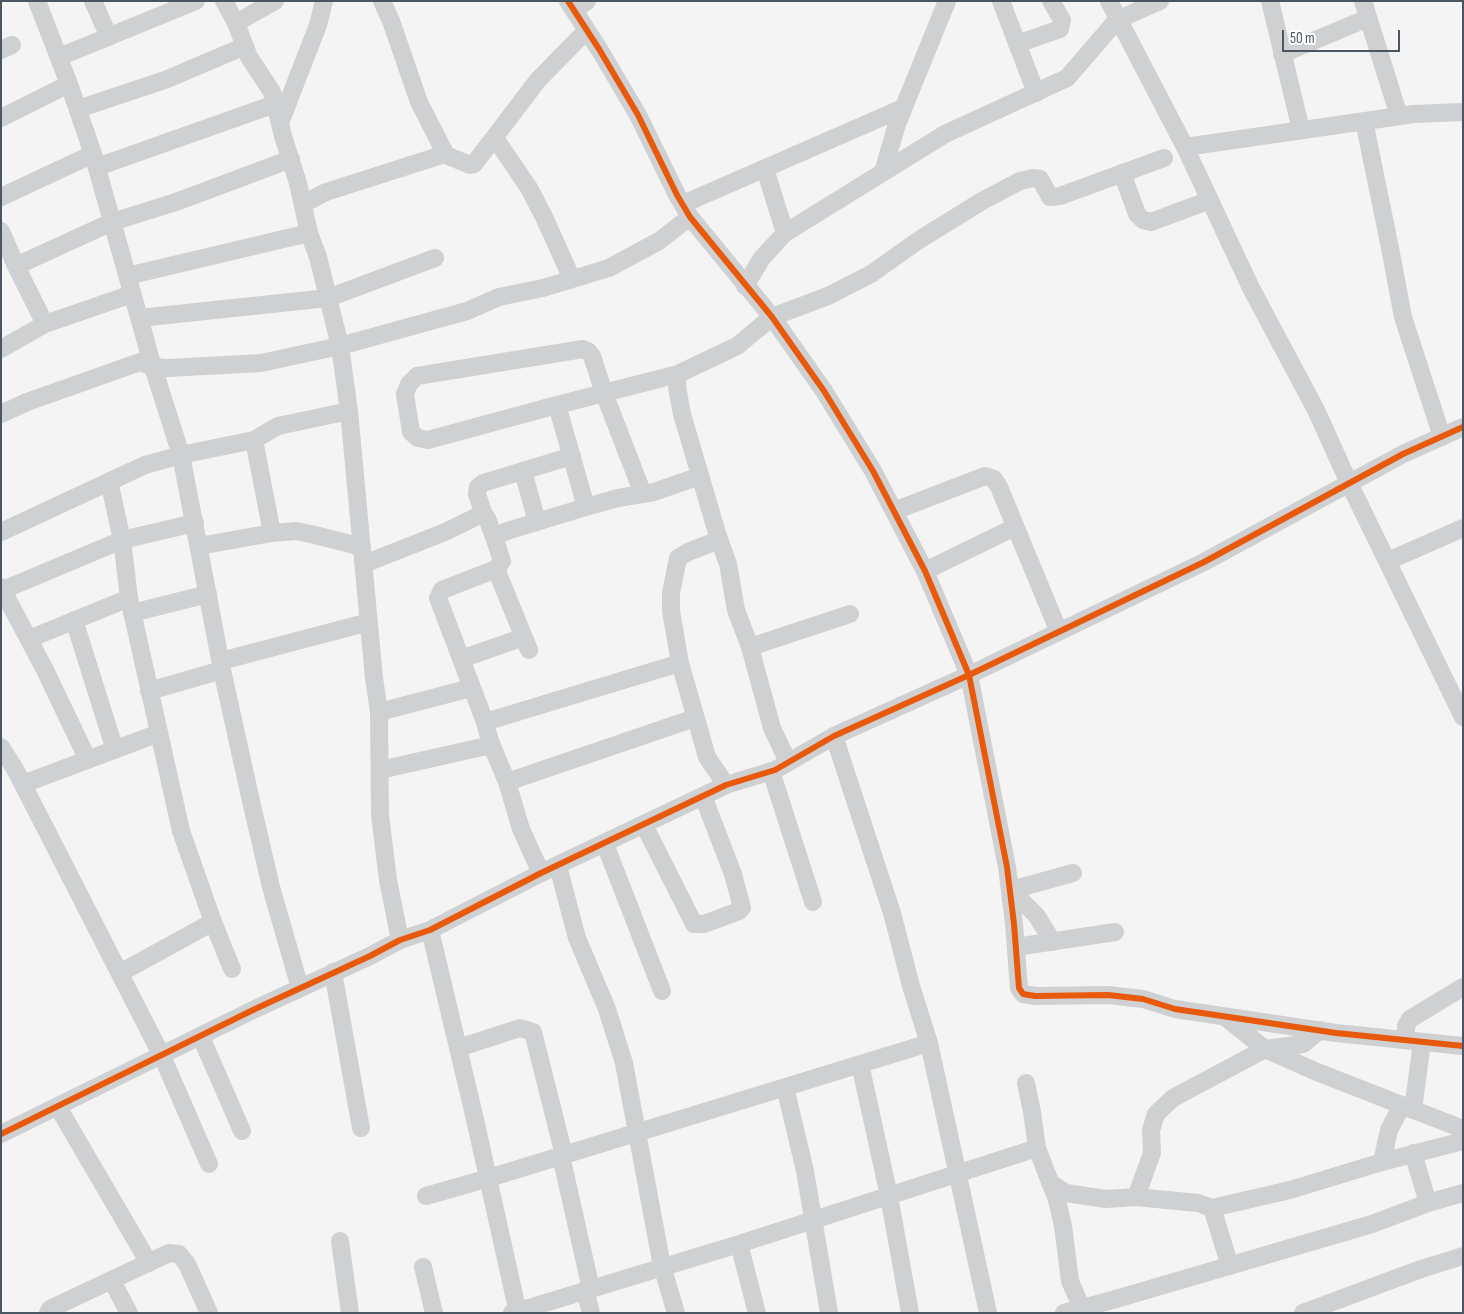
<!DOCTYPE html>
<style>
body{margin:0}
#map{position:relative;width:1464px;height:1314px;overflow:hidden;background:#f4f4f4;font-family:"Sofia Sans Condensed",sans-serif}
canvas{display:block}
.frame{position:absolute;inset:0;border:2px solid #4a5661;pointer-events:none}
.scale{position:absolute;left:1282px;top:30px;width:118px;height:22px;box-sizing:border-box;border:2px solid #4a5661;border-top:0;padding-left:6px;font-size:15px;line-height:18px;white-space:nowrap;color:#4a5661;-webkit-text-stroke:4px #fff;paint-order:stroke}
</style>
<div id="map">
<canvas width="1464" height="1314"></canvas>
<div class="frame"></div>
<div class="scale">50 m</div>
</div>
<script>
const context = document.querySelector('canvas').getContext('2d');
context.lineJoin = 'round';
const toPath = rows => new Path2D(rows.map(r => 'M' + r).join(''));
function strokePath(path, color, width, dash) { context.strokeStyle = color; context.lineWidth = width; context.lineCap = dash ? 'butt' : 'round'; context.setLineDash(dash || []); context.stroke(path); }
strokePath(toPath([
 [37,1,69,84,93,154,153,367,181,455,222,670,251,801,271,887,300,988],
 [93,1,109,37],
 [224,1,236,23,249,57,272,92,283,136,298,183,309,233,318,257,340,346,349,411,374,678,379,712,380,815,388,880,400,940],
 [382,1,391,21,419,102,446,155],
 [568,1,599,49,638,115,677,195,690,217,772,317,824,391,873,471,925,571,969,675,1007,867,1014,924,1019,988,1023,994,1035,996,1108,995,1143,999,1175,1009,1336,1033,1463,1046],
 [1001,1,1036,93],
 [1109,1,1185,147,1251,288,1316,410,1349,483,1463,717],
 [1270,1,1301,130],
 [1363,1,1399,116],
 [574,10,587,1],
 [236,23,275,1],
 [1017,44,1060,29,1062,20,1051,1],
 [1,50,12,45],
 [1282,54,1368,18],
 [59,57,196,1],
 [78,109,165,80,245,46],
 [1,118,69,84],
 [1364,121,1390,248,1403,317,1442,437],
 [280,123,318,25,324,1],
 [495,138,529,188,544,217,572,279],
 [1185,147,1414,114,1463,112],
 [97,167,275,104],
 [765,169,785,233],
 [883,172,897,124,947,1],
 [1122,173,1137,214,1143,220,1151,222,1210,200],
 [1,197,93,154],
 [303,204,326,192,442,155,446,155,470,165,474,164,538,80,586,31],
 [683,204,903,108],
 [1,231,16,266,45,324],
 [16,266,112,222,176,202,291,159],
 [127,276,309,233],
 [745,286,762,258,785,233,945,134,1067,78,1117,20,1160,1],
 [139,318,328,298,435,258],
 [1,349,45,324,132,294],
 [557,405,586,507],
 [1,414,27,402,140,362,153,367,168,368,261,363,340,346,467,311,499,297,543,288,609,268,659,241,690,217],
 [254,440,272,533],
 [523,471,537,522],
 [109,481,122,540,129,598,181,831,213,922,232,969],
 [643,494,604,393,592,356,588,351,583,349,417,376,409,384,405,394,411,432,418,438,428,440,557,405,604,393,678,374],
 [894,511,985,476,994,479,999,487,1059,632],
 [484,515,477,494,478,487,483,483,572,456],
 [1,532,145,465,181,455,254,440,278,426,349,411],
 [494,537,502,561,496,569,442,590,438,598,485,722,490,741,507,782,521,829,541,873],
 [719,540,688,552,678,558,671,593,671,611,680,663,707,757,726,785],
 [199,546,272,533,296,531,315,535,362,547],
 [1388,561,1463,528],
 [364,564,445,532,480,515,484,515,487,518,494,537,507,531,586,507,618,498,654,492,700,476],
 [496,569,529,650],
 [925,571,1015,527],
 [1,587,45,670,88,760],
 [3,590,122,540,195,523],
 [132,613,208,594],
 [74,620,115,750],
 [29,639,129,598],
 [750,647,850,614],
 [461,659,524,637],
 [221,661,369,622],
 [149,691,222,670],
 [379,712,471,688],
 [485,722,680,663],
 [834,736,892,913,911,986,929,1043,988,1313],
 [1,747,15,769,162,1056,209,1164],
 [788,762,772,728,750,647,736,610,728,564,717,533,682,414,677,387,678,374,737,346,772,317,828,296,871,274,919,240,982,201,1020,181,1033,178,1040,179,1050,197,1060,196,1164,158],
 [380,770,491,745],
 [771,771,813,902],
 [507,782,695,718],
 [23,784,159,733],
 [644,825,694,924,704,924,739,911,742,908,733,874,703,796],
 [605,844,662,991],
 [558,866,577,938,607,1009,624,1063,662,1266,676,1313],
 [1011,890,1036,915,1053,942],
 [1011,890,1073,873],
 [430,930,474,1115,518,1313],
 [1016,947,1115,932],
 [333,972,361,1128],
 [120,973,213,922],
 [1225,1017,1265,1049,1317,1072,1463,1129],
 [201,1037,242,1131],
 [1406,1039,1406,1026,1410,1019,1463,987],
 [458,1048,520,1028,533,1032,564,1155],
 [860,1064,889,1196,910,1313],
 [1026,1083,1032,1112,1037,1148,1057,1200,1063,1226,1070,1281,1084,1313],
 [785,1087,805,1171,829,1313],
 [58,1107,149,1263],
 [1413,1110,1422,1042],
 [1,1134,255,1009,370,956,400,940,430,930,541,873,726,785,775,770,834,736,969,675,1204,562,1403,454,1463,427],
 [1413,1153,1428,1203],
 [561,1156,591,1289],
 [1382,1162,1389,1130,1402,1105],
 [1050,1183,1066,1193,1106,1199,1136,1197,1198,1203,1212,1208,1230,1266],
 [426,1196,489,1178,929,1043],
 [1136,1197,1152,1153,1151,1130,1156,1114,1173,1098,1265,1049,1303,1044,1320,1030],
 [1212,1208,1290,1190,1382,1162,1463,1141],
 [340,1241,350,1313],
 [739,1244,757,1313],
 [423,1267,434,1313],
 [112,1281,129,1313],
 [585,1290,591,1313],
 [48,1313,50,1309,169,1253,179,1254,187,1264,209,1313],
 [512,1313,739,1244,1037,1148],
 [1064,1313,1116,1299,1372,1224,1428,1203,1463,1193],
 [1303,1313,1421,1269,1463,1256]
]), '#ced0d2', 18);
strokePath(toPath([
 [568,1,599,49,638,115,677,195,690,217,772,317,824,391,873,471,925,571,969,675,1007,867,1014,924,1019,988,1023,994,1035,996,1108,995,1143,999,1175,1009,1336,1033,1463,1046],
 [1,1134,255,1009,370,956,400,940,430,930,541,873,726,785,775,770,834,736,969,675,1204,562,1403,454,1463,427]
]), '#e8590c', 6);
</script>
